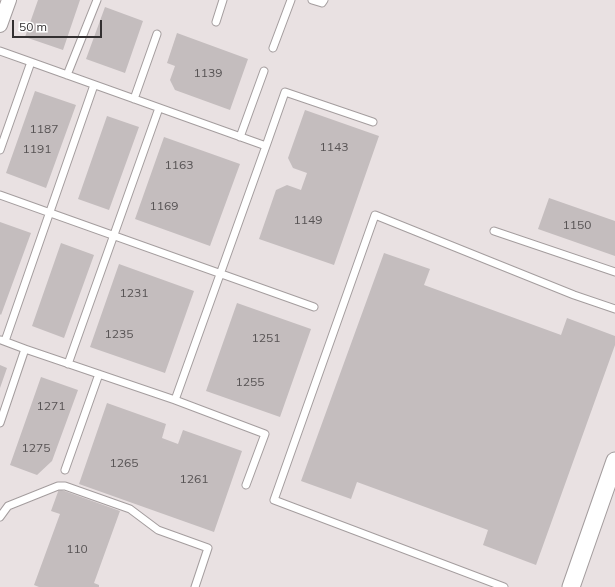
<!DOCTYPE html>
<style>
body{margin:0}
#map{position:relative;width:615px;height:587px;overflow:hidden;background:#e9e1e2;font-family:Mulish,sans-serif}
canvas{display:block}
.scale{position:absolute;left:12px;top:20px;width:90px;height:18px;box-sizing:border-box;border:2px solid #333031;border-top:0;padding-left:5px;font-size:12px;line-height:14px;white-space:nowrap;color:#333031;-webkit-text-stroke:3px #fff;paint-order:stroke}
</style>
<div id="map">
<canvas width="615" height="587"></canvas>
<div class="scale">50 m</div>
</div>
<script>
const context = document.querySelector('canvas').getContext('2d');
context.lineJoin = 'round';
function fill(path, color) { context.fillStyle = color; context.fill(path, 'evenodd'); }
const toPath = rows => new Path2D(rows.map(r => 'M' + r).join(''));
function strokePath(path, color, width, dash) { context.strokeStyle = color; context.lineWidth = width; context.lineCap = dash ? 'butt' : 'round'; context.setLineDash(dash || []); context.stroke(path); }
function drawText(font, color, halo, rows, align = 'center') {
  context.font = font + ' Mulish,sans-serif'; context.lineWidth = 3.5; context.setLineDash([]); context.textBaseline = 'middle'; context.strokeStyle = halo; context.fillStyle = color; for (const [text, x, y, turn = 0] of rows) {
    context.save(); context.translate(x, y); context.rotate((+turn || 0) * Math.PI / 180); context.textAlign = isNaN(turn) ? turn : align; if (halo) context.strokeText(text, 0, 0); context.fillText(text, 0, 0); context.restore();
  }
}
fill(toPath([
 [38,0,80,0,63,50,25,37],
 [105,7,143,21,125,73,86,59],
 [177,33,248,59,230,110,175,90,170,80,175,66,167,63],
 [35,91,76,105,46,188,6,173],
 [305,110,379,136,334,265,259,239,276,190,287,185,301,190,307,173,293,168,288,158],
 [107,116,139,127,109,210,78,199],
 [164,137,240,164,210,246,135,219],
 [549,198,615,221,615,256,538,229],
 [0,222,31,233,1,315,0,314],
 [61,243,94,255,64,338,32,326],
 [384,253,430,269,424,285,561,335,567,318,615,336,615,345,536,565,483,545,488,530,357,482,351,499,301,481],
 [119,264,194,291,165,373,90,347],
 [237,303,311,329,280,417,206,391],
 [0,365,7,368,0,388],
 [41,377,78,390,52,461,37,475,10,465],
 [107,403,166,424,162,438,178,444,183,430,242,451,214,532,79,484],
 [59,489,120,511,94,583,99,585,99,587,39,587,34,585,60,514,51,511]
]), '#c4bdbe');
const service = toPath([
 [312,0,322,3,324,0],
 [216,22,223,0],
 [273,48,291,0],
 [0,51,31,62,0,150],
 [67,75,97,0],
 [134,99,157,34],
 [240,137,264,71],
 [266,146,285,92,373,122],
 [0,195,314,307],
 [494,231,615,272],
 [5,341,94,85],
 [25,349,175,400,266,146,31,62],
 [68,364,159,108],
 [175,400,265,434,246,485],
 [0,423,25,349,1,340],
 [65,470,99,374],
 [0,517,8,506,58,486,65,486,130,509,158,530,208,548,195,587],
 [504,587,274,500,375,215,574,295,615,309]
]);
const minor = toPath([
 [0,25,9,0]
]);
const tertiary = toPath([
 [571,587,615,461]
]);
strokePath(service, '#a49d9e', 9);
strokePath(minor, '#a49d9e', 16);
strokePath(tertiary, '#a49d9e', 19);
strokePath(service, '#fff', 7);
strokePath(minor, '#fff', 14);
strokePath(tertiary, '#fff', 17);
drawText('12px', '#575354', null, [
 ["1139",208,73],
 ["1187",44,129],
 ["1143",334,147],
 ["1191",37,149],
 ["1163",179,165],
 ["1169",164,206],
 ["1149",308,220],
 ["1150",577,225],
 ["1231",134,293],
 ["1235",119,334],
 ["1251",266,338],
 ["1255",250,382],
 ["1271",51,406],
 ["1275",36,448],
 ["1265",124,463],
 ["1261",194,479],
 ["110",77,549]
]);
</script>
